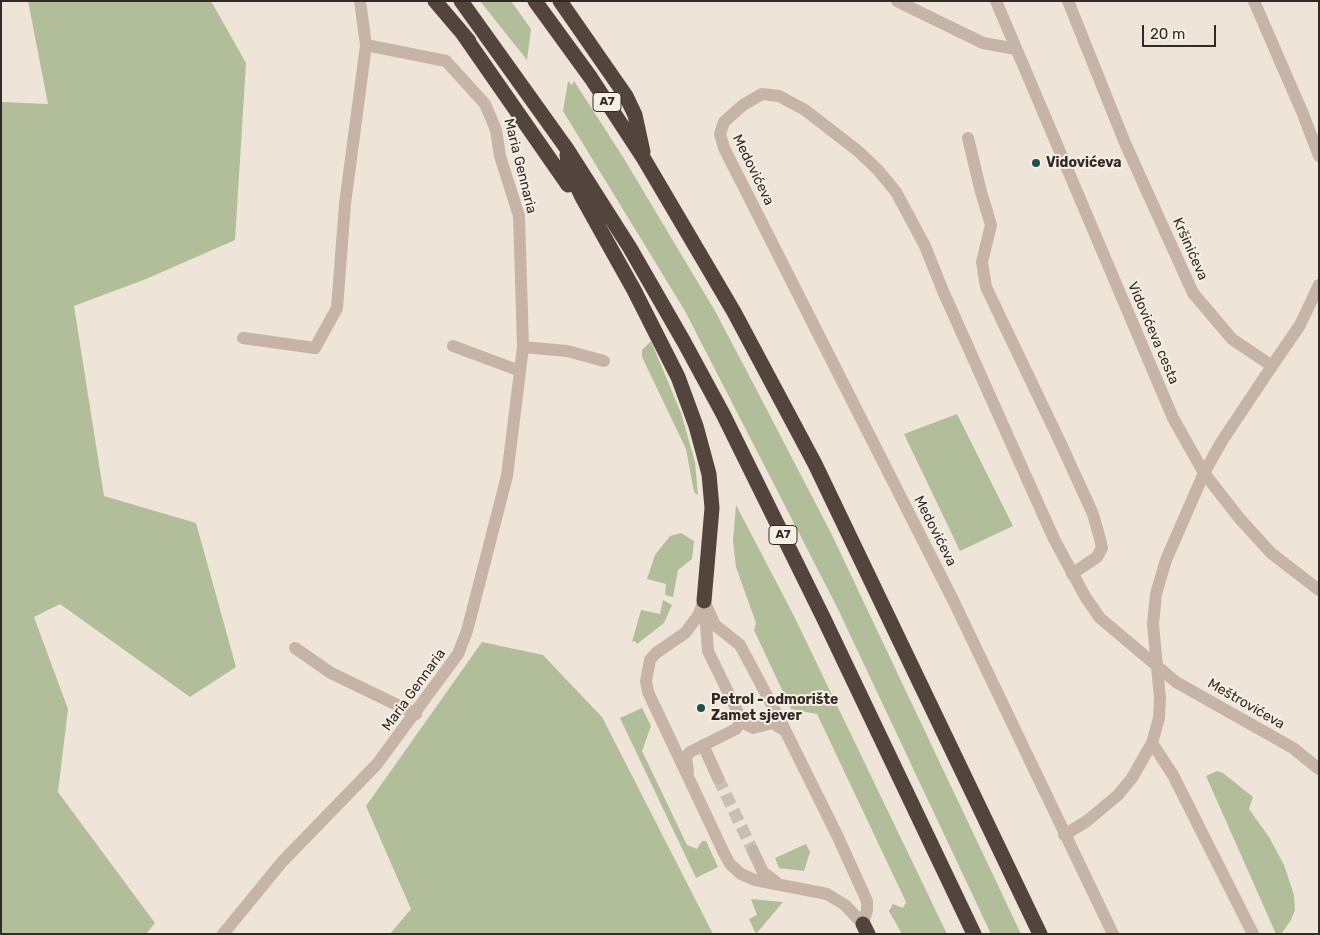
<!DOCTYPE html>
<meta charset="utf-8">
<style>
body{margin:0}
#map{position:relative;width:1320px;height:935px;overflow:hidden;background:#efe4d8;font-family:Rubik,sans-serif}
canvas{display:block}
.frame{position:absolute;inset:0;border:2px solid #322a26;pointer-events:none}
.scale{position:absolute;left:1142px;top:25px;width:74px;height:22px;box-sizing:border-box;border:2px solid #322a26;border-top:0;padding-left:6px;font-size:15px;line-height:18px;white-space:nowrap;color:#322a26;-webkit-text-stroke:4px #f7eee4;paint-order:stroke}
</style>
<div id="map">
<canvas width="1320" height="935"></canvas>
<div class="frame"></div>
<div class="scale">20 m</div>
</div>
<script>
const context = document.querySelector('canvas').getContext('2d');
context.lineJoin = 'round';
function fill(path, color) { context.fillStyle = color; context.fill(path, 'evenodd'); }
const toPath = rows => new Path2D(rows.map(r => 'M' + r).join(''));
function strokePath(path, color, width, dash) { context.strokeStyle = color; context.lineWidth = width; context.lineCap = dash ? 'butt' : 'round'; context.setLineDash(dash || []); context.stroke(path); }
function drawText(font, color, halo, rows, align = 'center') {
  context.font = font + ' Rubik,sans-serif'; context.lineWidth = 4; context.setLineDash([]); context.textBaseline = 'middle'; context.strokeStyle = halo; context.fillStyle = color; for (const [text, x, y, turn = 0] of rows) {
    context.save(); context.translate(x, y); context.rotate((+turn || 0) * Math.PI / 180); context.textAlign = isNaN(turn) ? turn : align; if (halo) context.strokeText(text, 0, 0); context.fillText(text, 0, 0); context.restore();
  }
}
fill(toPath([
 [28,1,211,1,246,63,235,240,146,279,74,306,104,496,196,523,236,667,190,697,60,604,34,617,68,709,58,792,155,923,146,934,1,934,1,102,48,104],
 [480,1,511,1,531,29,527,60],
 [568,81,572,85,574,81,623,157,715,311,753,383,831,533,1021,934,991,934,837,607,685,311,563,111],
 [651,341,681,413,695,462,698,495,694,492,686,449,642,357,642,350],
 [957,414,1013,526,960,551,904,434],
 [736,505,794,616,947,934,902,934,889,911,893,904,903,908,906,902,817,714,791,709,754,630,756,623,736,567,733,541],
 [681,533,694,541,692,559,678,570,673,597,665,595,666,584,647,579,655,555,670,536],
 [663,600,672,605,664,623,637,644,635,641,632,642,641,610,660,614],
 [482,642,543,655,602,717,713,934,390,934,411,909,366,806],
 [642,708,651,726,642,751,687,845,697,849,702,841,706,841,718,867,696,878,620,718],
 [1217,771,1223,773,1253,797,1249,809,1269,837,1284,865,1294,895,1295,910,1291,920,1281,934,1276,934,1206,776],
 [806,844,810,852,804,871,779,868,775,858],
 [751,899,783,902,756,934,749,919,757,915]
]), '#b2bd9a');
strokePath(toPath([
 [718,778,753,851]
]), '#c9bfb4', 12, [12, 6]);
strokePath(toPath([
 [897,1,983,43,1016,49],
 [996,1,1173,418,1204,473,1240,519,1271,553,1319,590],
 [1254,1,1303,114,1319,156],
 [968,138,981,192,991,225,982,262,986,287,1061,444,1093,514,1100,539,1102,548,1097,557,1072,574],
 [243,338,315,348,337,308,345,204,366,45],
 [453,346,520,371],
 [523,347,567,351,604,361],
 [1272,366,1300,325,1319,285],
 [704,601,698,616,685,633,656,653,650,660,646,681,648,692,724,853,730,864,741,874,755,880,827,894,845,905,863,924],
 [704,601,715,625,740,645,781,722,837,835,867,901,867,910,863,924],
 [705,611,708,651,743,723,753,728,773,723,785,731],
 [295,648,331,673,416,714],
 [1152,743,1173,775,1253,934],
 [703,745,718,778],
 [688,771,686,757,690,752,736,729,740,723,740,719],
 [1064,835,1087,821,1118,795,1132,778,1152,743,1159,718,1160,698,1153,624,1156,594,1166,560,1204,473,1222,441,1272,366,1232,339,1193,293,1125,143,1068,1],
 [753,851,763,872,776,882],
 [223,934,282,862,377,764,458,654,467,631,507,476,523,347,519,216,500,156,496,130,485,104,446,61,366,45,360,1],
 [1113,934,954,602,724,148,720,134,724,122,743,105,762,94,779,96,805,110,858,151,878,170,896,192,925,246,943,291,1054,539,1086,598,1100,618,1176,682,1293,748,1319,769]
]), '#c6b4a6', 12);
strokePath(toPath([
 [435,1,469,41],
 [461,1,567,149,630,248,684,342,723,414,824,619,974,934],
 [535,1,591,78,644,159,734,312,815,464,1040,934],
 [560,1,626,96,635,115,643,152],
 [463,34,568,185],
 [567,155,569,170,582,197,634,290,678,377,696,426,709,474,712,508,704,601],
 [863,924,868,934]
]), '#53443e', 15);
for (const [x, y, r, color] of [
 [1036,163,5,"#1f4f51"],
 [701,708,5,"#1f4f51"]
]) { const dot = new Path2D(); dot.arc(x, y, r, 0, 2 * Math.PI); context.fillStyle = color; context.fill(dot); strokePath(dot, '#f7eee4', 2); }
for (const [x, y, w] of [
 [607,102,28],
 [783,535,28]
]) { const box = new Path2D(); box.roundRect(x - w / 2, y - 9.5, w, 19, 4); context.fillStyle = '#f7eee4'; context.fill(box); strokePath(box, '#322a26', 1); }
drawText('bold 12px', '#322a26', null, [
 ["A7",607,102],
 ["A7",783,535]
]);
drawText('bold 14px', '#322a26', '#f7eee4', [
 ["Vidovićeva",1046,163],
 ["Petrol - odmorište",711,700],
 ["Zamet sjever",711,716]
], 'left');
drawText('14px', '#322a26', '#f7eee4', [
 ["Maria Gennaria",520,166,76],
 ["Medovićeva",753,170,64],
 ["Kršinićeva",1190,249,66],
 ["Vidovićeva cesta",1153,333,67],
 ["Medovićeva",935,531,63],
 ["Maria Gennaria",414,690,-54],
 ["Meštrovićeva",1246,704,30]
]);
</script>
